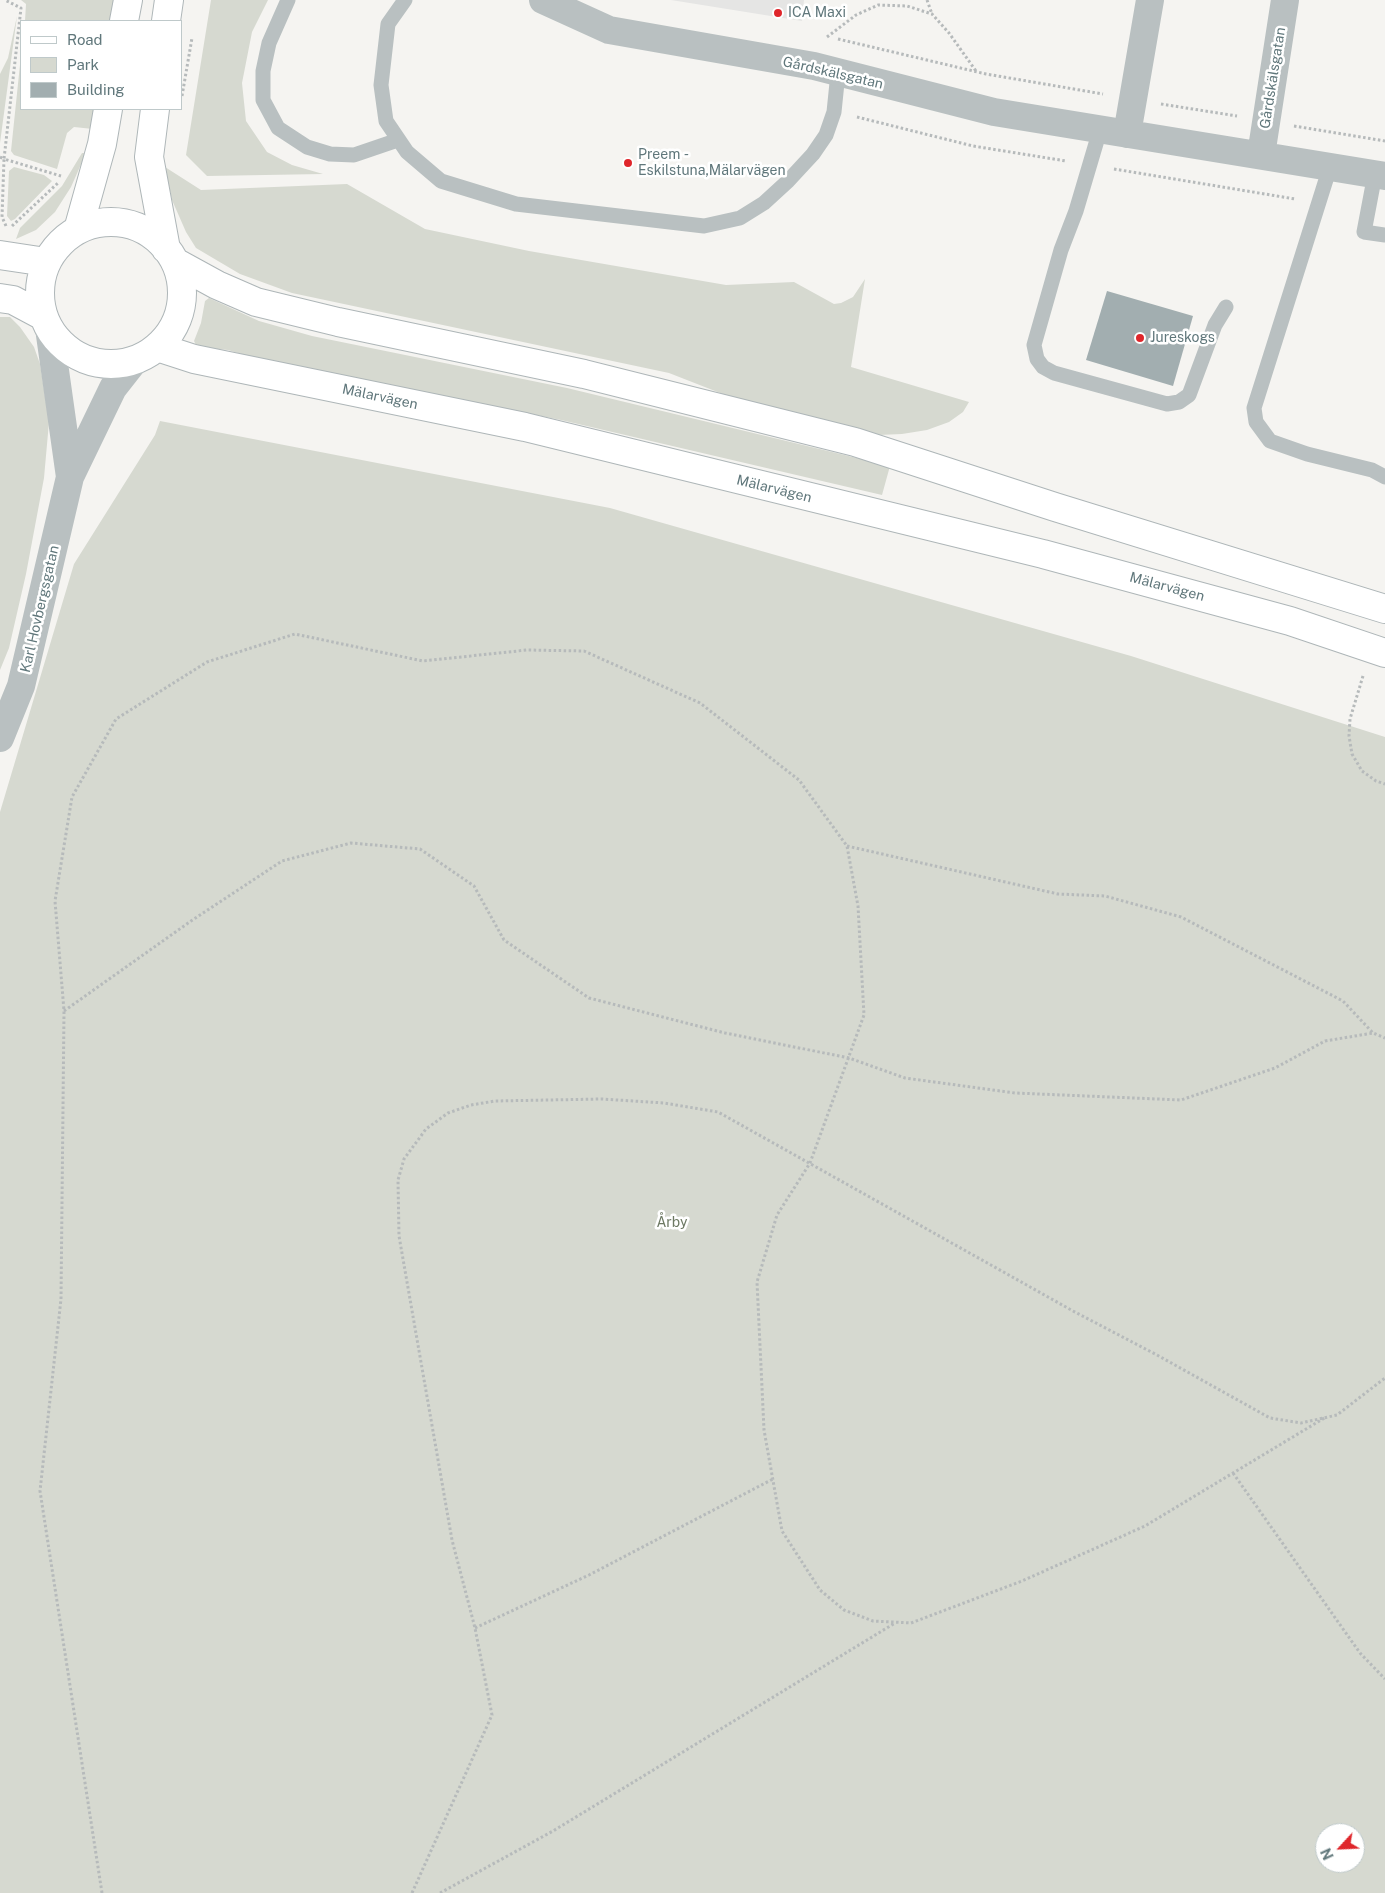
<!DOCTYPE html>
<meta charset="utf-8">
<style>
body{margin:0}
#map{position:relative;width:1385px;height:1893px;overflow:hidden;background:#f5f4f1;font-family:"Public Sans",sans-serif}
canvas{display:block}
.legend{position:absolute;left:20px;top:20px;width:162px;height:90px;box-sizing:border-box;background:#fff;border:1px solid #bfc9ca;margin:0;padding:6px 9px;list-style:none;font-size:15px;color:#60777b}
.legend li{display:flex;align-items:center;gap:10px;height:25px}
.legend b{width:25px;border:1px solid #bfc9ca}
.north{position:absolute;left:1315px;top:1823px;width:50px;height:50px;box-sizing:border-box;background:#fff;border:1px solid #bfc9ca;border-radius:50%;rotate:245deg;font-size:14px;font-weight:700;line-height:20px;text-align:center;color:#60777b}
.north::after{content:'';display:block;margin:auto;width:18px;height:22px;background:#df262b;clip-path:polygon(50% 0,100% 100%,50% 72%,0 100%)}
</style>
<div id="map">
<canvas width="1385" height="1893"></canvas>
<ul class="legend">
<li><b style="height:6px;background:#fff"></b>Road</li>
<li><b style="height:14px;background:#d6d9d0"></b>Park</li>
<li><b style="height:14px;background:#a2aeb0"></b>Building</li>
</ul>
<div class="north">N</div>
</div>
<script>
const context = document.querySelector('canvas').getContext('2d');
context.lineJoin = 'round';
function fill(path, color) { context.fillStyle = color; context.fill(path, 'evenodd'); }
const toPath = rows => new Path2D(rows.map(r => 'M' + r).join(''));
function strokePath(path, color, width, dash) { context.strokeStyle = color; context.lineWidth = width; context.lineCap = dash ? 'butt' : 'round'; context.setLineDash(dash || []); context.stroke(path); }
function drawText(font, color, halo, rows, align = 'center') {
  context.font = font + ' "Public Sans",sans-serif'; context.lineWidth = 5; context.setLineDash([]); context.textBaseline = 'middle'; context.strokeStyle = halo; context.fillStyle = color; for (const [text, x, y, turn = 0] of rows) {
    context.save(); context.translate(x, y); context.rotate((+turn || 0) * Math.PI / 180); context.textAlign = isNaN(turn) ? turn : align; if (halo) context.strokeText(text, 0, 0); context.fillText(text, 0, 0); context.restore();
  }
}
fill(toPath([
 [671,0,804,0,802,21]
]), '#e5e5e4');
fill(toPath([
 [21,0,118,0,115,21,25,21,26,4],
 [211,0,268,0,252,32,242,83,246,121,267,152,292,165,323,174,207,176,186,155],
 [17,16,0,143,0,74,8,58],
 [21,55,21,109,98,109,93,129,74,127,67,133,57,169,14,155,11,151],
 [82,153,86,153,71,187,55,212,36,230,16,239,20,228,62,186],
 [14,167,44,175,52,181,15,219,11,221,7,216,9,171],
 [165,167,201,190,347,184,425,229,529,251,726,285,794,282,834,304,841,303,853,297,865,279,851,367,969,402,963,412,949,422,927,430,902,434,878,435,733,398,669,373,292,293,240,274,196,248,186,232,172,200],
 [209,298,259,321,312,336,567,388,890,466,882,495,561,420,254,358,228,350,197,347,194,341,201,323,205,301],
 [0,317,10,317,20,327,34,347,40,364,49,422,44,478,26,574,9,648,0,670],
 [160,421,610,508,1131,656,1385,737,1385,1893,0,1893,0,812,74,564,155,435],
 [1325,1833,1355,1833,1355,1863,1325,1863]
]), '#d6d9d0');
fill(toPath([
 [1107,291,1193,316,1173,386,1086,360]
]), '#a2aeb0');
const secondary = toPath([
 [124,21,128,0],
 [166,21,169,0],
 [155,109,149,157,166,249],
 '40 293a71 71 0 1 1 142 0a71 71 0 1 1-142 0Z',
 [78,230,102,144,108,109],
 [0,255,46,262],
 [175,262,217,285,256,302,338,322,584,374,855,442,1055,507,1385,609],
 [0,298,13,300,43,316],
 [157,347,194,359,525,427,1043,554,1290,621,1385,653]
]);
strokePath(secondary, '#aeb6b8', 30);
strokePath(toPath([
 [927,0,932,14],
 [827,37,856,15,878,5,907,6,932,14,949,33,976,71],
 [838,39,986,74,1103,94],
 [182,96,192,38],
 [1161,104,1237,116],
 [857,117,973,146,1066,161],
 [1294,126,1385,141],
 [0,157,4,159,21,8,5,0],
 [1114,169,1295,199],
 [6,226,2,217,4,159,61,176],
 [12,226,59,182],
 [1363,676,1350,719,1349,736,1352,754,1362,771,1376,781,1385,784],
 [847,846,1058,894,1105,896,1181,917,1343,1001,1373,1033],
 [64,1011,191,921,282,861,351,843,420,849,474,886,504,940,589,998,725,1033,849,1058,905,1078,1015,1093,1181,1100,1275,1068,1325,1041,1373,1033,1385,1038],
 [1233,1473,1360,1653,1385,1679],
 [475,1628,589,1575,773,1479],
 [102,1893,40,1491,61,1299,64,1011,55,901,72,797,116,719,207,662,295,634,423,661,527,650,584,651,700,703,799,780,847,846,858,906,864,1015,810,1163,777,1215,757,1282,764,1430,782,1531,820,1590,844,1610,873,1621,911,1623,1022,1581,1145,1526,1326,1417],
 [412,1893,492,1715,475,1628,452,1540,399,1236,398,1180,404,1159,426,1129,448,1113,471,1105,495,1101,602,1099,664,1103,718,1112,1073,1311,1157,1355,1270,1418,1301,1423,1337,1415,1385,1378],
 [440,1893,553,1831,895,1623]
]), '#b6babb', 3, [2.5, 2.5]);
strokePath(toPath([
 [288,0,269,43,263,71,263,100,278,128,307,147,330,154,354,155,398,140],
 [405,0,388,24,381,85,386,121,407,152,441,181,516,204,704,226,740,218,764,203,788,181,813,154,826,135,834,112,838,73],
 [1100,130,1076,211,1061,250,1034,345,1037,359,1043,367,1054,373,1167,404,1179,402,1189,395,1215,325,1226,307],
 [1330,167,1254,408,1256,422,1270,441,1307,454,1372,470,1385,477],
 [1375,174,1364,232,1385,235]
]), '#b9c0c1', 15);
strokePath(toPath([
 [543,0,609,30,814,66,994,112,1385,176],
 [1127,134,1150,0],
 [1261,155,1285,0],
 [49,328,70,477],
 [0,738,21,686,70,477,113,388,135,360]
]), '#b9c0c1', 28);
strokePath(secondary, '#fff', 28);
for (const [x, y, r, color] of [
 [778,13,5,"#df262b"],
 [628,163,5,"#df262b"],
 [1140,338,5,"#df262b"]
]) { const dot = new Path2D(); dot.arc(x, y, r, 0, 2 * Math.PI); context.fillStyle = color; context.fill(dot); strokePath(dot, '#fff', 2); }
drawText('14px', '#60777b', '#fff', [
 ["ICA Maxi",788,13],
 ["Preem -",638,155],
 ["Eskilstuna,Mälarvägen",638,171],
 ["Jureskogs",1150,338]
], 'left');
drawText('14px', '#60777b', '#fff', [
 ["Gårdskälsgatan",833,73,13],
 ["Gårdskälsgatan",1273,78,-81],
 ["Mälarvägen",380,397,12],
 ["Mälarvägen",774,489,14],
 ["Mälarvägen",1167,587,15],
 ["Karl Hovbergsgatan",40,609,-77]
]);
drawText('14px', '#6d7963', '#fff', [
 ["Årby",672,1223]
]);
</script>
